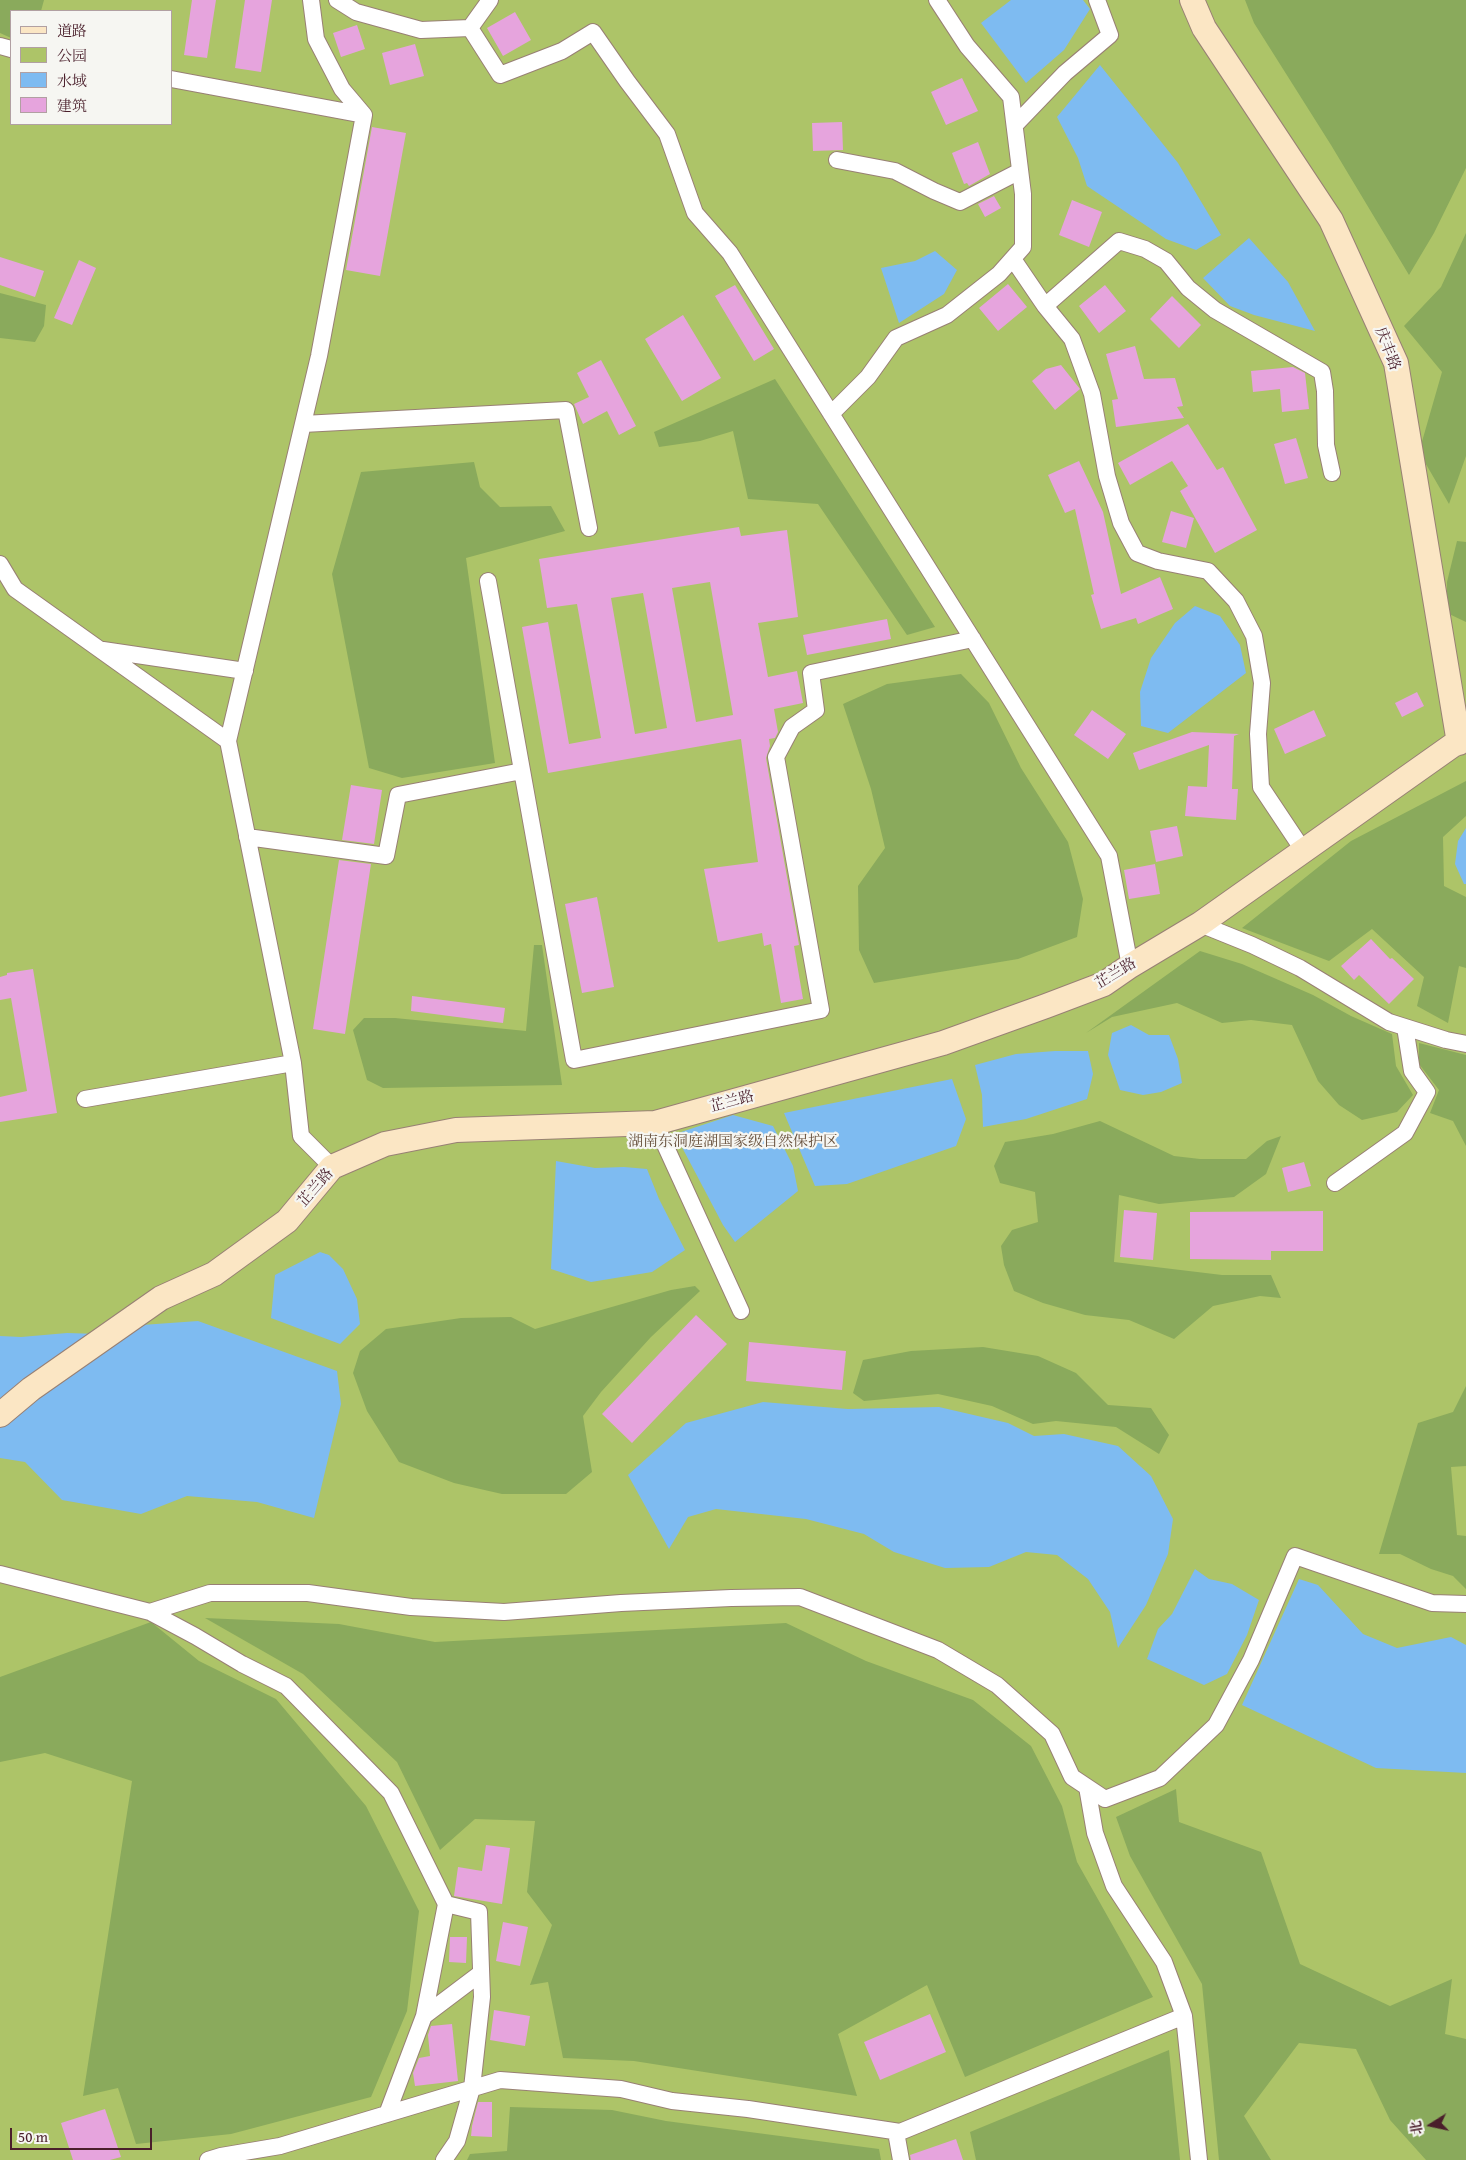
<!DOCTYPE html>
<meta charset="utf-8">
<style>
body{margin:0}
#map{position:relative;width:1466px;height:2160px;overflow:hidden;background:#e6e0bd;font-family:"Gentium Book Plus","Noto Serif SC",serif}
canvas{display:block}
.legend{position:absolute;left:10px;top:10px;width:162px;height:115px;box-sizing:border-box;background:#f6f6f2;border:1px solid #b1a0a2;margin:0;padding:6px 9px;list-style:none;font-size:15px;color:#4a1f2b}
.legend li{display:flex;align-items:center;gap:10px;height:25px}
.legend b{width:25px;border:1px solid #b1a0a2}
.north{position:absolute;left:1406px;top:2100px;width:50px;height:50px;-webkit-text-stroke:4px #f6f6f2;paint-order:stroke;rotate:260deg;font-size:14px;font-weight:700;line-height:20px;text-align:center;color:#4a1f2b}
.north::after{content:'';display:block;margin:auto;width:18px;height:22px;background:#4a1f2b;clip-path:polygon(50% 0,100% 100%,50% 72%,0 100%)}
.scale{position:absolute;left:10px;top:2128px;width:142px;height:22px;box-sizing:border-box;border:2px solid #4a1f2b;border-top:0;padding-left:6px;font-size:15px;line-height:18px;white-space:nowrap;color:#4a1f2b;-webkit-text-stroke:4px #f6f6f2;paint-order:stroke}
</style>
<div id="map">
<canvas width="1466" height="2160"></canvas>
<ul class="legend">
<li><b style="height:6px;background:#fbe6c4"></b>道路</li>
<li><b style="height:14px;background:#adc468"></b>公园</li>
<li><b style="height:14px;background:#7ebbf1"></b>水域</li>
<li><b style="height:14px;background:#e6a4dd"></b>建筑</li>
</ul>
<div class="north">北</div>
<div class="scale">50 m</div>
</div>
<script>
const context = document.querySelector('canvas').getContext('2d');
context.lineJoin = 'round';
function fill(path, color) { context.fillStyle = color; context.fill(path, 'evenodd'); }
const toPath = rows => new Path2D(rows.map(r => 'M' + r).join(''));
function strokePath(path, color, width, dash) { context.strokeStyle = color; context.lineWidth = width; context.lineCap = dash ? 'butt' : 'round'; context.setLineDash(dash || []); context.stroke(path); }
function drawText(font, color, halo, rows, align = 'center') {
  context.font = font + ' "Gentium Book Plus","Noto Serif SC",serif'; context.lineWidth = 4.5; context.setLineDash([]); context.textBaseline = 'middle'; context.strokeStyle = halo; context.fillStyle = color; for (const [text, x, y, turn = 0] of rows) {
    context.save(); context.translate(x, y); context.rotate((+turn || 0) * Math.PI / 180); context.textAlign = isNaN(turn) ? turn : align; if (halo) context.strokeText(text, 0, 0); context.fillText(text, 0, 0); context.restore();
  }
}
fill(toPath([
 [0,0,1466,0,1466,2160,0,2160],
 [11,11,171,11,171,124,11,124]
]), '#adc468');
fill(toPath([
 [0,0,44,0,41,11,11,11,11,38,0,33],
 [1245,0,1466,0,1466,168,1434,233,1409,275,1331,145,1254,23],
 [1466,233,1466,456,1449,504,1419,452,1442,372,1404,326,1441,287],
 [0,293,46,305,44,326,35,342,0,338],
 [775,379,935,627,907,635,818,504,748,499,733,431,700,441,659,447,654,432],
 [474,462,480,487,500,507,551,506,565,531,466,558,495,763,402,778,369,768,332,574,361,472],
 [1457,541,1466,542,1466,622,1447,613,1447,582],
 [961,674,989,703,1021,768,1068,842,1083,899,1077,937,1018,959,874,983,859,950,858,886,885,848,871,789,843,704,887,684],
 [1466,781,1466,816,1443,837,1444,886,1466,897,1466,968,1459,966,1448,1023,1417,1006,1424,977,1372,929,1329,961,1242,928,1351,841],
 [534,945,542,945,562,1085,383,1088,367,1080,353,1030,364,1018,395,1018,526,1031],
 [1200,951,1242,964,1313,995,1351,1016,1392,1034,1396,1066,1413,1095,1397,1112,1362,1120,1339,1105,1318,1081,1292,1025,1251,1020,1222,1023,1177,1003,1112,1017,1086,1033],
 [1419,1043,1466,1055,1466,1146,1453,1121,1430,1113,1439,1090,1419,1064],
 [1100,1121,1174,1156,1200,1159,1246,1159,1267,1141,1281,1136,1266,1174,1234,1197,1159,1204,1119,1195,1114,1262,1222,1275,1271,1275,1281,1298,1260,1296,1213,1306,1174,1339,1129,1320,1085,1315,1043,1303,1014,1291,1004,1265,1001,1246,1012,1230,1038,1222,1035,1192,1000,1183,994,1166,1005,1142,1053,1134],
 [695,1286,700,1291,651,1337,601,1392,583,1416,592,1472,566,1494,502,1494,454,1483,399,1462,367,1411,353,1373,360,1351,386,1329,461,1318,511,1317,535,1329,671,1290],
 [983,1347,1038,1356,1076,1373,1108,1405,1151,1408,1169,1435,1159,1454,1116,1427,1056,1421,1033,1424,992,1406,938,1394,864,1401,853,1393,863,1360,911,1351],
 [1466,1386,1466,1466,1451,1467,1457,1535,1466,1536,1466,1589,1453,1576,1431,1569,1400,1554,1379,1554,1418,1423,1453,1412],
 [205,1618,339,1624,435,1642,786,1623,866,1661,973,1700,1031,1746,1062,1806,1077,1862,1153,1997,965,2077,927,1985,838,2034,857,2096,634,2061,563,2058,548,1982,530,1985,552,1925,527,1892,535,1821,475,1819,440,1850,397,1762,303,1674],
 [151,1622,199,1661,276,1699,366,1806,419,1911,407,2011,371,2097,231,2134,136,2144,118,2088,83,2096,132,1781,45,1753,0,1762,0,1677],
 [1176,1789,1179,1822,1261,1852,1300,1964,1390,2006,1452,1979,1445,2034,1466,2039,1466,2160,1426,2160,1390,2120,1356,2049,1299,2043,1244,2116,1271,2160,1219,2160,1202,1984,1130,1856,1116,1817],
 [1169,2050,1180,2160,976,2160,970,2132],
 [510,2107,612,2110,666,2121,879,2149,881,2160,467,2160,470,2154,507,2151]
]), '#8aaa5c');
fill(toPath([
 [1011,0,1083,0,1090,9,1064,50,1026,83,981,23],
 [1100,65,1178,163,1221,235,1196,250,1166,239,1087,186,1078,158,1057,117],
 [1249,238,1288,282,1315,331,1254,315,1230,306,1203,278],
 [935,251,957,270,944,294,899,323,881,268,915,261],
 [1195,606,1220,616,1240,645,1246,673,1168,733,1141,726,1140,692,1151,658,1175,623],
 [1466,828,1466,884,1464,884,1455,864,1458,841],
 [1131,1025,1149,1035,1169,1035,1178,1059,1182,1083,1161,1092,1143,1095,1120,1090,1108,1055,1112,1033],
 [1055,1051,1088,1051,1093,1074,1087,1099,1026,1119,983,1127,982,1095,975,1065,1016,1054],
 [952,1079,966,1119,956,1146,847,1184,815,1186,784,1113],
 [733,1115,773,1126,793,1166,798,1191,735,1242,723,1225,675,1134],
 [556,1161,595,1168,624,1167,647,1169,659,1199,685,1250,652,1272,591,1282,551,1269],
 [320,1252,329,1255,343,1269,357,1299,360,1324,340,1344,271,1318,275,1275],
 [198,1321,337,1371,341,1404,314,1518,257,1502,187,1496,141,1514,62,1500,25,1462,0,1458,0,1336,21,1337,67,1333,98,1334,142,1325],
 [763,1402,848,1409,939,1407,1008,1423,1034,1436,1064,1434,1118,1446,1151,1476,1173,1519,1168,1554,1146,1605,1118,1648,1110,1612,1088,1579,1057,1555,1026,1552,989,1567,945,1568,894,1552,864,1534,806,1519,716,1509,688,1517,669,1549,628,1475,686,1423],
 [1195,1569,1209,1579,1232,1584,1259,1600,1247,1635,1227,1674,1204,1685,1147,1659,1158,1629,1172,1614],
 [1299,1579,1318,1585,1363,1634,1397,1648,1451,1637,1466,1645,1466,1773,1376,1768,1242,1705]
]), '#7ebbf1');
fill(toPath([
 [192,0,216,0,207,58,184,55],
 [245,0,272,0,261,72,235,68],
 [515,12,531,40,503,56,487,28],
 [357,25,365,49,341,57,333,33],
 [415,44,424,76,390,85,382,53],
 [962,78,978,111,946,125,931,92],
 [842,122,843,150,813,151,812,123],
 [372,127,406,133,380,276,346,270],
 [978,142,990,174,969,186,967,183,964,184,952,153],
 [994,196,1001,208,985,217,978,204],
 [1072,200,1102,212,1089,247,1059,235],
 [0,257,44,271,35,297,0,285],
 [79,260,96,268,72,325,54,318],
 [1008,284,1027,307,998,331,979,308],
 [735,285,774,349,754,361,715,296],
 [1105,285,1126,311,1099,333,1079,306],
 [1172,296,1201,325,1179,348,1150,319],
 [683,315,721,378,682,401,645,339],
 [1135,346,1144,379,1175,378,1183,406,1177,407,1184,418,1116,427,1112,400,1118,399,1106,354],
 [601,360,636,426,619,435,607,411,583,424,574,404,589,397,577,373],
 [1061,365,1080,389,1055,410,1032,381,1046,369],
 [1293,367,1305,373,1309,409,1282,412,1280,389,1253,392,1251,371],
 [1188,424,1217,470,1223,467,1257,530,1215,553,1180,491,1188,486,1172,461,1130,485,1118,463],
 [1296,438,1308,478,1285,484,1274,444],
 [1079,461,1103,512,1121,594,1160,577,1173,609,1138,624,1136,618,1101,629,1091,595,1094,594,1075,509,1065,513,1048,475],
 [1171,511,1194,518,1186,548,1162,542],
 [739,527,741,536,787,530,798,617,758,623,768,677,797,671,803,703,774,709,778,732,775,738,769,739,770,746,766,758,799,945,794,946,803,999,781,1003,771,944,764,946,762,933,718,942,704,869,758,862,741,739,548,773,522,627,548,622,569,744,601,738,577,604,547,608,539,559],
 [710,582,733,715,696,722,672,588],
 [643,593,667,728,635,734,611,598],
 [887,619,891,639,807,655,803,635],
 [1417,692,1424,706,1402,717,1395,703],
 [1092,710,1126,734,1108,759,1074,735],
 [1314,710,1326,736,1285,754,1274,729],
 [1192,732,1239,734,1234,736,1232,789,1238,789,1236,820,1185,816,1188,786,1207,787,1209,745,1139,770,1133,753],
 [351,785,382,790,374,844,342,840],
 [1177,826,1183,856,1156,862,1150,831],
 [339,860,371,864,345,1034,313,1029],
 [1155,864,1160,894,1129,899,1124,870],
 [597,897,614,987,582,993,565,904],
 [1371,939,1390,959,1392,958,1414,979,1389,1004,1359,975,1354,980,1341,966],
 [33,969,57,1113,0,1122,0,1097,27,1091,11,998,0,1000,0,977,7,975,7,973],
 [412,996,505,1008,503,1023,411,1011],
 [1304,1162,1311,1186,1288,1192,1282,1168],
 [1124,1210,1157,1213,1153,1260,1120,1257],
 [1323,1211,1323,1251,1271,1251,1271,1260,1190,1259,1190,1212],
 [696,1315,727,1344,632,1443,602,1414],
 [749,1342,846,1351,842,1390,746,1381],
 [486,1845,510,1848,502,1904,454,1896,458,1867,482,1871],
 [503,1922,528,1927,520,1966,496,1961],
 [450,1937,467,1937,466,1963,449,1962],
 [494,2010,530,2016,525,2046,490,2040],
 [930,2014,946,2052,880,2080,864,2042],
 [452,2024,458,2081,415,2086,413,2073,419,2058,430,2056,428,2035,431,2026],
 [478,2102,492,2102,492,2137,471,2136,472,2126],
 [105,2109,121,2157,110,2160,73,2160,61,2123],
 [956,2139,963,2160,911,2160,910,2155]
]), '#e6a4dd');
const street = toPath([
 [337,0,356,12,421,30,470,28,500,75,562,51,593,32,627,81,667,134,695,213,730,253,1109,856,1130,966],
 [470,28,490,0],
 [0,46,11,49],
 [171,79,364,115],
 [1015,125,1065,73,1110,35,1097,0],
 [837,160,895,171,934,191,960,202,1020,171],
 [1013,259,1045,306,1072,339,1092,394,1107,476,1121,523,1137,553,1158,561,1208,571,1236,601,1254,636,1262,683,1258,734,1261,787,1303,850],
 [1045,306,1119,241,1145,249,1166,261,1188,288,1215,310,1322,372,1325,391,1326,445,1332,473],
 [831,414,868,377,896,338,947,315,999,274,1023,247,1023,194,1011,97,967,46,937,0],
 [303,424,566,410,589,528],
 [0,564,15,589,228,741,293,1063,301,1136,332,1167],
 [488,581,574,1060,821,1010,776,757,792,727,816,710,811,673,973,639],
 [103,650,245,671],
 [228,741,319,356,364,115,342,89,316,39,311,0],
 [247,837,386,856,398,795,522,771],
 [1200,924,1252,945,1300,968,1389,1022,1446,1040,1466,1044],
 [85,1099,293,1063],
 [655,1123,741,1311],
 [1335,1183,1405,1133,1427,1092,1412,1071,1405,1027],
 [0,1574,150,1612,195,1636,242,1664,286,1686,391,1793,446,1904,479,1912,482,1997,472,2088,457,2141,444,2160],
 [150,1612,210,1593,308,1593,411,1607,504,1612,621,1603,731,1598,800,1597,938,1650,997,1685,1052,1734,1072,1777,1105,1799,1160,1778,1216,1725,1251,1660,1295,1556,1432,1603,1466,1604],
 [1087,1787,1095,1833,1114,1886,1164,1962,1184,2016,1199,2160],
 [424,2016,481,1973],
 [387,2114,424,2016,446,1904],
 [896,2132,901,2160],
 [208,2160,221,2156,280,2146,500,2080,621,2089,672,2101,748,2109,900,2132,1184,2016]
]);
const secondary = toPath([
 [1192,0,1204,28,1331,220,1396,363,1459,743],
 [0,1415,31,1389,161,1298,214,1274,287,1221,332,1167,385,1144,456,1130,655,1123,943,1043,1046,1006,1104,984,1130,966,1200,924,1453,745,1466,739]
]);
strokePath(street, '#988074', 18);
strokePath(secondary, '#988074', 26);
strokePath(street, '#fff', 16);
strokePath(secondary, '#fbe6c4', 24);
drawText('15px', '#4a1f2b', '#f6f6f2', [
 ["庆丰路",1387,349,69],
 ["芷兰路",1116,974,-31],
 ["芷兰路",732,1102,-15],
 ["芷兰路",316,1188,-49]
]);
drawText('15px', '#68513d', '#f6f6f2', [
 ["湖南东洞庭湖国家级自然保护区",733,1142]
]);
</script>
